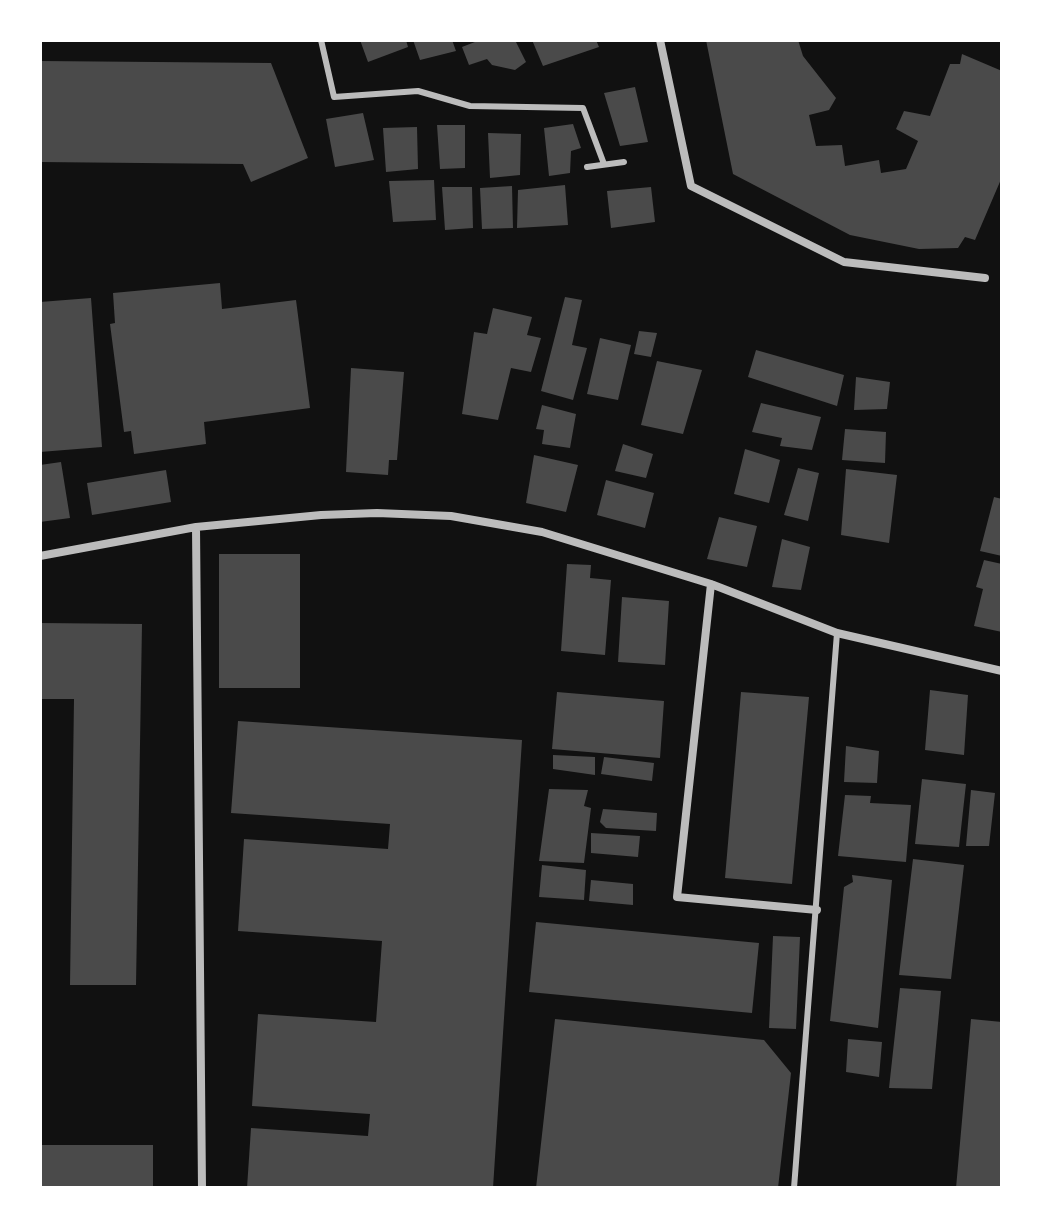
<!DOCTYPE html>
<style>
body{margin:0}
#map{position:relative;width:1042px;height:1228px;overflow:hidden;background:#111;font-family:"Noto Sans",sans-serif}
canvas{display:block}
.frame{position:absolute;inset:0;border:42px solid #fff;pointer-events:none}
</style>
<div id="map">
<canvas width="1042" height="1228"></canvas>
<div class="frame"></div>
</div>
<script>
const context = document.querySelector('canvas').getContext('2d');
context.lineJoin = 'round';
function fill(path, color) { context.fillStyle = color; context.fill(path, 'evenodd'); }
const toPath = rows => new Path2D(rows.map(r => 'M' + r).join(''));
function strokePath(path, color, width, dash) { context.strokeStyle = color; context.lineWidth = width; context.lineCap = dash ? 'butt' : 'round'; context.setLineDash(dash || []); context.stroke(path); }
fill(toPath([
 [360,40,406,40,408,47,368,62],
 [413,40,452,40,456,51,420,60],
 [480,40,515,40,526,62,515,70,492,65,487,59,469,65,462,47],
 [532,40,596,40,599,47,543,66],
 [706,40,798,40,803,56,836,98,829,110,809,115,816,146,842,145,845,166,879,160,881,173,906,169,918,141,896,129,904,111,930,116,950,64,960,64,962,54,1002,71,1002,177,975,240,965,237,958,248,919,249,850,235,733,174],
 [40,61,271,63,308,158,251,182,243,164,40,162],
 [635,87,648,142,620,146,604,93],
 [363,113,374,160,335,167,326,119],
 [573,124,581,148,571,151,570,173,549,176,544,128],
 [437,125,465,125,465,168,440,169],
 [417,127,418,169,386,172,383,128],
 [488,133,521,134,520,175,490,178],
 [434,180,436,220,393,222,389,181],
 [565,185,568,225,517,228,518,190],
 [512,186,513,228,482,229,480,188],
 [442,187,472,187,473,228,445,230],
 [651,187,655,222,611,228,607,191],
 [220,283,222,309,296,300,310,408,204,422,206,444,134,454,131,431,124,432,110,324,115,323,113,293],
 [565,297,582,300,572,345,587,348,573,400,541,391],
 [91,298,102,447,40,452,40,302],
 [493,308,532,317,527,335,541,338,531,372,511,368,498,420,462,414,474,332,487,334],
 [639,331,657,333,651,357,634,354],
 [600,338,631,345,618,400,587,394],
 [756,350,844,375,837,406,748,377],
 [657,361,702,370,683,434,641,425],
 [351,368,404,372,397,460,389,460,388,475,346,472],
 [856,377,890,382,887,409,854,410],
 [761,403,821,417,812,450,780,446,782,438,752,432],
 [542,405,576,414,570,448,542,444,544,430,536,429],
 [845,429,886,432,885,463,842,460],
 [623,444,653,454,646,478,615,471],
 [745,449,780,460,769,503,734,494],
 [534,455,578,465,566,512,526,503],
 [61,462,70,518,40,522,40,465],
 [798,468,819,473,808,521,784,515],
 [846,469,897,475,889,543,841,535],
 [166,470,171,502,92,515,87,483],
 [606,480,654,493,645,528,597,515],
 [994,497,1002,499,1002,556,980,551],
 [719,517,757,526,747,567,707,559],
 [782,539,810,547,801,590,772,587],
 [219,554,300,554,300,688,219,688],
 [984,560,1002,564,1002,632,974,626,983,589,976,587],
 [567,564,591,565,590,578,611,580,605,655,561,651],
 [622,597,669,601,665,665,618,662],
 [40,623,142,624,136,985,70,985,74,699,40,699],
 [930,690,968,695,964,755,925,750],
 [557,692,664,701,660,758,552,749],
 [741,692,809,697,792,884,725,878],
 [238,721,522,740,493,1188,247,1188,251,1128,368,1136,370,1114,252,1106,258,1014,376,1022,382,941,238,931,244,839,388,849,390,824,231,813],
 [846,746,879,751,877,783,844,782],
 [553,755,595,757,595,775,553,769],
 [604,757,654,763,652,781,601,774],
 [922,779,966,784,959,847,915,844],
 [549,789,588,790,584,806,591,808,584,863,539,861],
 [971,790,995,793,989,846,966,846],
 [845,795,871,796,870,803,911,805,906,862,838,856],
 [603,809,657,813,656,831,606,828,600,822],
 [591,833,640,836,638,857,591,853],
 [913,859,964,865,951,979,899,975],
 [542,865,586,870,584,900,539,897],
 [852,875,892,880,878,1028,830,1021,844,887,853,882],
 [591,880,633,884,633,905,589,901],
 [536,922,759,943,752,1013,529,992],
 [773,936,800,937,796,1029,769,1028],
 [900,988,941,991,932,1089,889,1088],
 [555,1019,764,1040,791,1073,778,1188,536,1188],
 [971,1019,1002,1022,1002,1188,956,1188],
 [848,1039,882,1042,879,1077,846,1072],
 [40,1145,153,1145,153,1188,40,1188]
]), '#4a4a4a');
strokePath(toPath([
 [321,40,334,97,418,91,470,106,583,108,604,164],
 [587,167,624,162],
 [794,1188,837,633]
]), '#bcbcbc', 6);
strokePath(toPath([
 [660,40,691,186,844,262,985,278],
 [196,527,202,1188],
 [40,556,196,527,321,515,377,513,451,516,542,532,711,584,837,633,1002,671],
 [711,584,677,897,817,910]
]), '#bcbcbc', 8);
</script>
